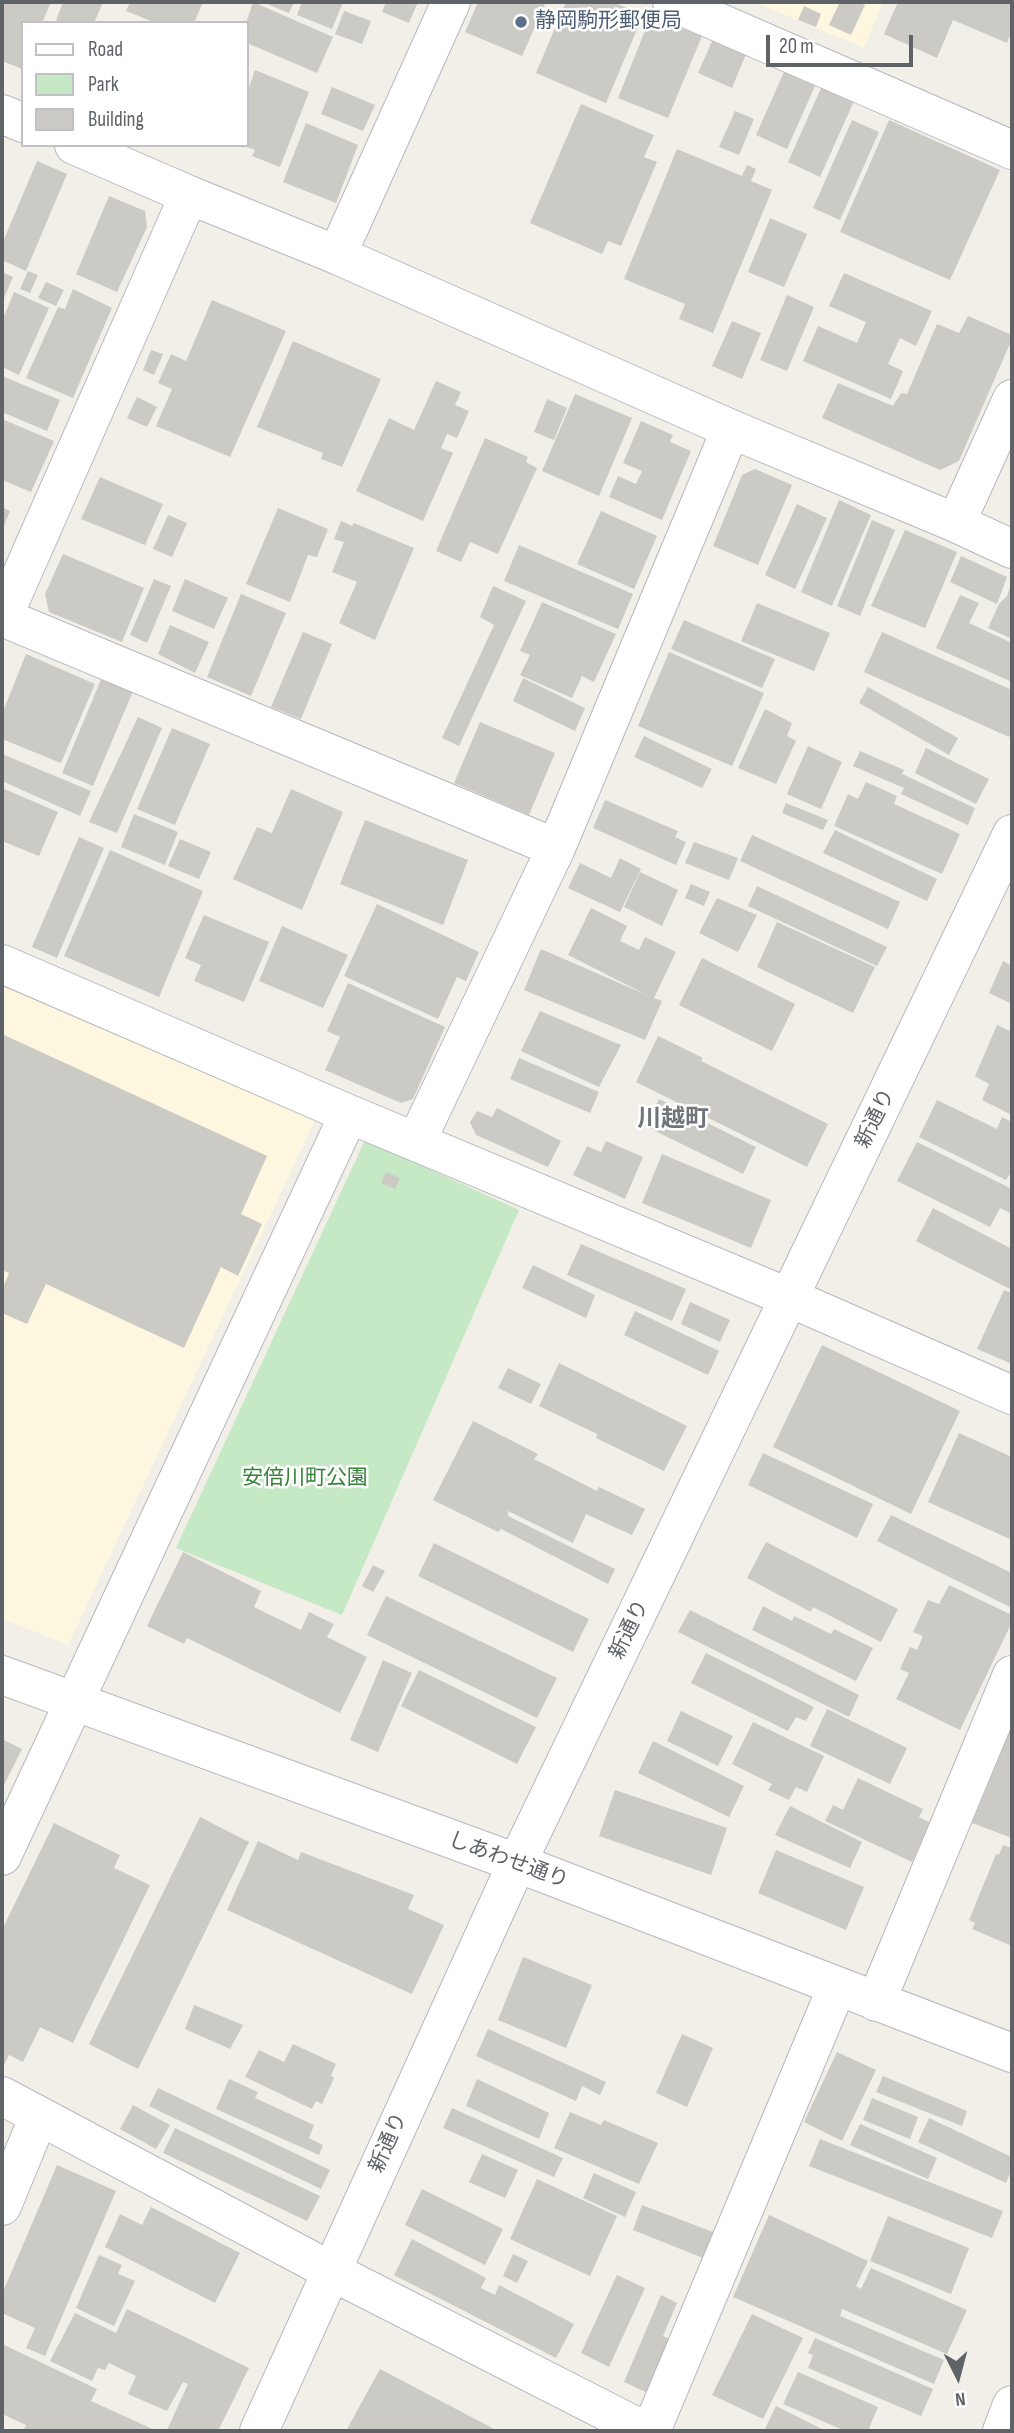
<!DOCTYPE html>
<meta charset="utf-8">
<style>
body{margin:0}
#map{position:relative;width:1014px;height:2433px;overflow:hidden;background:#f1efe8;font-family:"Sofia Sans Condensed",sans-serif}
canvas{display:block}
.frame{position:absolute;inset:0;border:4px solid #5f6368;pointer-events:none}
.legend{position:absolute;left:21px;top:21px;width:228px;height:126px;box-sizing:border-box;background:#fff;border:2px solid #bfc1c3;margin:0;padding:9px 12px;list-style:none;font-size:21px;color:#5f6368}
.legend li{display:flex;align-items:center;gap:14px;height:35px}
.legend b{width:35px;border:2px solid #bfc1c3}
.north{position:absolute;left:923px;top:2342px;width:70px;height:70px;-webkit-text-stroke:5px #fff;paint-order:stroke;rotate:174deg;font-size:19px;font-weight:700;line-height:28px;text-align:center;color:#5f6368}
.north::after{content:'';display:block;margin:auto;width:24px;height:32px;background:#5f6368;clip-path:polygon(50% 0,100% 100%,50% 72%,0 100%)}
.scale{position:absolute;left:766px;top:35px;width:147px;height:32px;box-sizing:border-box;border:4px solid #5f6368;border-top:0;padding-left:9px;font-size:21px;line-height:24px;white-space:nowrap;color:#5f6368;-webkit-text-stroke:5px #fff;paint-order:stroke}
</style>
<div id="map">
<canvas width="1014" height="2433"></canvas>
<div class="frame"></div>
<ul class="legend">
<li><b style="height:9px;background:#fff"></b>Road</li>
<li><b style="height:19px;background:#c5e8c5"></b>Park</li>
<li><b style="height:19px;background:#cccac5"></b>Building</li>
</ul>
<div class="north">N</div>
<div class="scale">20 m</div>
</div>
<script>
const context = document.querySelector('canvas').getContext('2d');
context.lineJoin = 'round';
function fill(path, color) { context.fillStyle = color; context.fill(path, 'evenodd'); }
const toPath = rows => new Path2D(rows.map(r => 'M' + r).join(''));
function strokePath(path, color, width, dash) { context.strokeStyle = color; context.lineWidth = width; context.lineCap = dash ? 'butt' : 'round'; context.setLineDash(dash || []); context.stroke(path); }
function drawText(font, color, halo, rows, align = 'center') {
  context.font = font + ' "Sofia Sans Condensed","Noto Sans JP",sans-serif'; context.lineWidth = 5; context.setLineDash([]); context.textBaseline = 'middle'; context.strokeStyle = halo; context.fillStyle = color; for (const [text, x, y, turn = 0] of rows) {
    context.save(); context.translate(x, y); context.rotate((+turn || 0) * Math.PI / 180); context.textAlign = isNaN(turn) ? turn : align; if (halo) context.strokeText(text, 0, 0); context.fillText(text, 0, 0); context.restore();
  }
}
fill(toPath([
 [754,2,883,2,864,48],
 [2,985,316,1118,68,1645,2,1619]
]), '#fef7e0');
fill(toPath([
 [365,1140,519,1210,342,1615,176,1548]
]), '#c5e8c5');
fill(toPath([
 [4,2,51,2,42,23,23,23,22,69,2,61,2,7],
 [63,2,103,2,94,23,63,23,56,20],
 [130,2,203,2,194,23,156,23,126,11],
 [253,2,333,37,317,73,247,43,246,23],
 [262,2,294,2,289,13],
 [302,2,343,2,332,29,297,15],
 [386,2,418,2,409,23,382,12],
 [478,2,546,2,522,56,465,32],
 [566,2,613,2,643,15,606,103,536,73],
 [840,2,856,2,865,5,851,35,829,25],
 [898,2,1012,2,1012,30,1007,43,953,20,937,58,884,34],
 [804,6,821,14,816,27,798,20],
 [344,11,371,21,362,44,335,34],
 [651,16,702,36,668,118,618,98],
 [713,39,746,54,732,88,698,73],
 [255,70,309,92,280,167,252,156,255,150,247,147,247,93],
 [784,72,815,86,787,149,756,135],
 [822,86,854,101,820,177,788,162],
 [332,87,375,105,363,131,321,114],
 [581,104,654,135,644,157,657,162,621,246,608,241,602,254,530,223],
 [735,111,754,119,739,155,719,147],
 [852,120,879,132,840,220,813,208],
 [889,120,1000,170,950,280,840,232],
 [306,123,358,145,336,203,283,182],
 [677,149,742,176,747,165,756,169,751,181,772,190,713,333,679,319,685,304,624,279],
 [37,161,67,174,26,271,2,260,2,244],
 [109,196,145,211,147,227,117,292,76,274],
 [770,218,807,234,784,287,748,272],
 [28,271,38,275,30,293,20,289],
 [2,272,13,277,2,303],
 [844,273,932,311,916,346,900,338,888,364,903,371,891,399,803,361,818,326,857,343,866,322,829,306],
 [46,282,64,290,56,306,38,298],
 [73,289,112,308,73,398,26,378,58,307,65,309],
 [14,292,49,308,19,375,2,367,2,321],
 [787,295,814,307,787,371,760,360],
 [212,300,286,331,230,457,156,426,172,389,158,383,171,354,186,361],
 [968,316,1012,335,1012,339,959,461,940,470,822,418,838,383,893,406,901,393,907,394,937,324,959,333],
 [732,321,761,333,742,379,712,366],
 [293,341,381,379,342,467,321,459,323,453,257,427],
 [151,350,163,354,154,375,143,370],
 [2,376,60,400,47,431,2,412],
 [436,381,461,392,455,405,469,411,457,438,447,434,441,448,453,453,423,521,356,491,389,418,414,430],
 [575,394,632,418,599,496,542,471],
 [137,397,157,407,147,427,127,418],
 [547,399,567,408,554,440,534,432],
 [2,419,54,441,31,492,2,480],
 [641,421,673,435,670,442,691,451,662,520,609,497,618,476,636,484,642,471,623,463],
 [485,438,528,457,526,462,537,468,498,554,470,542,461,562,436,551],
 [755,469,792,485,758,565,713,546,742,475],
 [100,477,163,504,145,545,81,519],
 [839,500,871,515,832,606,801,592],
 [797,504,827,518,795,589,765,575],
 [2,507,10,511,2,530],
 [278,508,328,529,317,557,308,555,290,602,246,584],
 [601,511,657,536,634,589,577,564],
 [168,515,187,523,172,557,153,549],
 [872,520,895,530,860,616,837,606],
 [341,521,352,526,354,523,414,548,375,640,339,623,357,582,332,572,344,542,334,539],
 [905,530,957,552,925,628,871,606],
 [519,545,633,594,618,629,504,581],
 [63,554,144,588,122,642,49,612,45,594],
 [961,556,1007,577,997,604,950,582],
 [154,579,171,586,147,643,130,635],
 [185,579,228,598,214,629,172,611],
 [1012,581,1012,639,988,628,999,604,1007,596],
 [493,586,526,601,459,746,442,738,494,625,480,617],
 [241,594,286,613,251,696,207,677],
 [960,595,979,603,969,623,1012,643,1012,682,936,648],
 [542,602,616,634,594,682,582,676,572,698,520,675,530,655,520,651],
 [757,603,830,633,814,671,741,641],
 [684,620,775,659,762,688,671,649],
 [170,625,209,642,195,673,158,654],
 [303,632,332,644,301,719,271,707],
 [882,632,1012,690,1012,730,1009,737,864,672],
 [669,652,764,693,732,766,638,726],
 [26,654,95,684,61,763,2,739,2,714],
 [102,677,133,691,93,786,62,773],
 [523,678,585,708,575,731,513,701],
 [868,687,958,738,949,755,859,703],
 [765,709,792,723,787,736,796,741,776,784,738,768],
 [138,717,162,728,117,833,89,822],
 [480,722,555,753,529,815,454,783],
 [172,728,210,744,175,825,137,809],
 [644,736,712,769,702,788,634,757],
 [808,746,842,762,821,809,787,794],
 [926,748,989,779,976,804,915,773],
 [860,751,904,770,902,774,975,808,968,825,901,794,904,788,853,766],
 [2,754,91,791,80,816,2,781],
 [866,782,897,796,894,804,960,834,942,874,834,826,848,794,858,799],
 [2,788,58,812,39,856,2,841],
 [291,789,343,812,302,910,233,879,257,827,272,833],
 [605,800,678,831,675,837,686,842,676,865,593,828],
 [786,803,828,820,823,830,782,813],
 [134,814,178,832,165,865,121,847],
 [365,820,468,860,443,925,340,884],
 [835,830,937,879,927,901,823,853],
 [752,835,900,902,888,929,740,861],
 [79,837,104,848,57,958,32,947],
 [180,839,211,852,199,879,168,866],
 [694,842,738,858,729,880,685,863],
 [110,850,203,891,159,997,64,956],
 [620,858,641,869,620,912,568,888,580,863,611,878],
 [640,872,678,890,662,926,624,907],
 [691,884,710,892,704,906,685,898],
 [757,886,887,947,877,966,748,906],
 [717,898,757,915,738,952,699,933],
 [377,904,479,952,466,981,457,977,438,1019,344,976],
 [591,908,627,926,620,941,639,950,645,937,676,952,654,998,662,1001,645,1040,524,990,541,949,647,995,568,955],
 [204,915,269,942,244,1002,194,981,201,965,185,958],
 [777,922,875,967,853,1013,757,967],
 [282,926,348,955,323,1008,259,981],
 [702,958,795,1004,772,1051,679,1005],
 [1003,961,1012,966,1012,1004,989,993],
 [348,983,445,1027,413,1099,401,1103,325,1070,340,1037,327,1031],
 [540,1011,621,1045,599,1087,521,1051],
 [997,1025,1012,1032,1012,1115,982,1100,989,1084,975,1076],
 [2,1034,267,1156,241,1214,262,1224,238,1276,221,1267,184,1348,46,1284,27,1324,2,1313,2,1290,9,1273,2,1270],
 [658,1036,703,1058,701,1061,828,1124,807,1167,636,1082],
 [519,1058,599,1092,590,1113,510,1079],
 [659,1099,756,1147,743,1174,645,1126],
 [937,1100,997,1129,1002,1117,1012,1122,1012,1171,1006,1180,919,1137],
 [497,1108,561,1141,548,1167,476,1135,470,1122,477,1111,492,1117],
 [606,1141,643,1157,625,1199,573,1175,587,1146,601,1152],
 [917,1142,1012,1189,1012,1214,1000,1208,990,1227,897,1181],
 [662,1154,771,1200,751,1248,642,1203],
 [386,1172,400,1178,395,1189,381,1183],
 [933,1208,1012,1249,1012,1290,916,1241],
 [581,1244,686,1289,672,1321,567,1275],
 [533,1265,595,1295,586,1318,522,1288],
 [1004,1290,1012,1293,1012,1364,977,1349],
 [690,1302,730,1320,720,1342,681,1324],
 [635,1311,719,1351,708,1375,624,1335],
 [822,1345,960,1411,911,1514,773,1447],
 [559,1363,687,1426,664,1471,596,1438,597,1434,539,1406],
 [508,1368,541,1384,531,1404,498,1388],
 [473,1421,538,1454,534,1459,597,1491,599,1487,645,1509,632,1535,586,1514,573,1543,508,1511,508,1516,615,1569,608,1584,501,1529,498,1532,433,1500],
 [959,1433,1012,1457,1012,1540,928,1502],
 [763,1453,873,1504,857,1538,748,1485],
 [891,1515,1012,1573,1012,1608,877,1541],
 [766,1542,898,1609,881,1642,813,1607,811,1612,747,1578],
 [434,1543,589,1619,573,1652,418,1576],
 [183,1552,261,1591,254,1607,301,1630,309,1612,334,1624,327,1637,367,1657,340,1713,187,1638,184,1644,147,1626],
 [373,1565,385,1571,373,1592,362,1586],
 [949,1585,1012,1615,1012,1622,960,1730,896,1699,909,1673,900,1669,910,1647,917,1650,923,1636,913,1632,928,1600,939,1604],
 [386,1596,557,1678,537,1718,367,1635],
 [763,1606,792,1621,794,1616,831,1634,834,1629,873,1648,856,1681,752,1630],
 [690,1610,859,1695,849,1717,678,1632],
 [706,1653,814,1707,806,1721,796,1717,788,1731,691,1683],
 [383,1660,412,1673,378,1752,350,1740],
 [419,1670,536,1727,517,1764,401,1706],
 [827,1709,907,1748,890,1784,810,1746],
 [681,1711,733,1736,718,1766,667,1741],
 [753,1722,824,1756,807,1792,796,1787,789,1800,768,1790,772,1784,732,1764],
 [1012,1724,1012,1838,972,1823],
 [2,1739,22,1749,2,1789],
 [653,1741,744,1786,729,1817,638,1773],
 [858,1778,923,1809,919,1817,930,1823,912,1862,825,1821,833,1805,843,1810],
 [615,1790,727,1828,711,1875,599,1836],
 [790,1806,862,1842,850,1868,775,1835],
 [200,1817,249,1842,138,2069,89,2044],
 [54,1823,120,1855,114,1868,150,1885,73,2043,40,2027,23,2062,9,2055,4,2065,2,2064,2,1930],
 [258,1841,298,1860,301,1852,414,1895,408,1909,444,1925,412,1994,227,1910],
 [1003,1845,1012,1848,1012,1946,972,1929,975,1923,969,1920,996,1854,999,1855],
 [776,1850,864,1887,846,1930,758,1893],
 [523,1957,592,1985,566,2048,498,2020],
 [194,2005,243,2025,230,2049,185,2029],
 [488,2029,606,2082,600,2095,582,2086,576,2101,476,2056],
 [682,2034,713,2048,687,2107,656,2093],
 [293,2044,336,2064,331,2076,334,2078,322,2104,316,2101,312,2109,245,2077,259,2050,284,2062],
 [837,2052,876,2070,842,2141,804,2122],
 [883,2076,967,2111,962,2126,876,2092],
 [229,2079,258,2092,255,2098,314,2125,309,2138,323,2145,319,2155,216,2109],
 [477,2079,549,2113,539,2139,466,2106],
 [158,2088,330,2170,321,2189,149,2106],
 [872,2098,918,2117,910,2139,863,2120],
 [133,2105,170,2125,156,2149,120,2129],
 [452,2108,563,2158,554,2177,443,2128],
 [570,2112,601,2125,604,2120,658,2143,639,2184,554,2148],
 [929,2118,1012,2157,1012,2169,1006,2183,918,2142],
 [860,2124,937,2158,928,2179,850,2145],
 [175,2128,320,2196,307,2221,163,2153],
 [820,2139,1003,2211,992,2238,809,2166],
 [482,2154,518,2170,505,2198,469,2182],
 [57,2165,116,2191,45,2356,26,2348,35,2328,2,2313,2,2294],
 [594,2173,636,2192,625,2217,583,2198],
 [537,2179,617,2216,590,2276,510,2239],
 [422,2189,503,2229,485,2265,405,2225],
 [642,2205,718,2234,708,2260,633,2230],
 [151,2207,240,2253,215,2303,105,2247,120,2214,142,2225],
 [769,2215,868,2261,856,2286,861,2289,871,2268,967,2310,947,2354,842,2309,840,2316,944,2360,934,2384,733,2297],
 [888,2216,969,2248,951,2294,870,2261],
 [412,2239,486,2278,481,2288,495,2295,499,2285,574,2324,556,2358,394,2275],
 [513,2254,528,2261,517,2283,503,2276],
 [99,2255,122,2265,118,2274,135,2281,114,2326,76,2308],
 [617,2275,645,2288,609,2367,581,2353],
 [661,2295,677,2303,663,2336,676,2342,652,2395,624,2382],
 [127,2309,249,2368,218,2431,167,2430,188,2384,183,2382,167,2411,128,2394,136,2376,109,2363,105,2370,98,2368,92,2381,50,2361,75,2313,116,2333],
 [752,2314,803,2338,763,2419,712,2395],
 [815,2338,933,2389,921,2416,808,2368,813,2355,808,2353],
 [2,2344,97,2389,91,2401,157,2431,23,2431,26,2425,2,2414],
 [380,2369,498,2431,346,2431],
 [798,2372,878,2407,868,2431,845,2431,783,2404],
 [776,2406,826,2431,764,2431]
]), '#cccac5');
const minor = toPath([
 [672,2,1012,150],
 [337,255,451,2],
 [956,523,1012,399],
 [2,617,556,848],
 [2,619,189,195],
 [2,964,349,1114,790,1298,1012,1395],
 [416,1142,556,848,731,429],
 [2,1856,349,1114],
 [876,2002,1012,1675],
 [2,2096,331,2271,645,2431],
 [2,2206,39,2116],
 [651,2431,837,1987]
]);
const tertiary = toPath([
 [2,114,23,123],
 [74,145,189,195,337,255,731,429,956,523,1012,549],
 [2,1675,517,1863,1012,2053],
 [259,2431,517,1863,1012,834]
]);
const secondary = toPath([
 [1002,2431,1012,2405]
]);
strokePath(minor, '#b5b8bc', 40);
strokePath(tertiary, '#b5b8bc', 40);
strokePath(secondary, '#b6babf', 40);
strokePath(minor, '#fff', 38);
strokePath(tertiary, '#fff', 38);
strokePath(secondary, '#fff', 38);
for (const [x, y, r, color] of [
 [521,22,7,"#5c6f8a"]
]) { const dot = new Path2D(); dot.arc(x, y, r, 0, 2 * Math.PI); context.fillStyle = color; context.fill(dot); strokePath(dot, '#fff', 2.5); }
drawText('21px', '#4e5e75', '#fff', [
 ["静岡駒形郵便局",535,22]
], 'left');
drawText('21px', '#5f6368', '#fff', [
 ["新通り",876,1119,-64],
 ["新通り",630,1630,-64],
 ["しあわせ通り",508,1861,20],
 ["新通り",389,2143,-66]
]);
drawText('21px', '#348238', '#fff', [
 ["安倍川町公園",305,1479]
]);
drawText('bold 24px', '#70757a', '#fff', [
 ["川越町",673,1120]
]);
</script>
